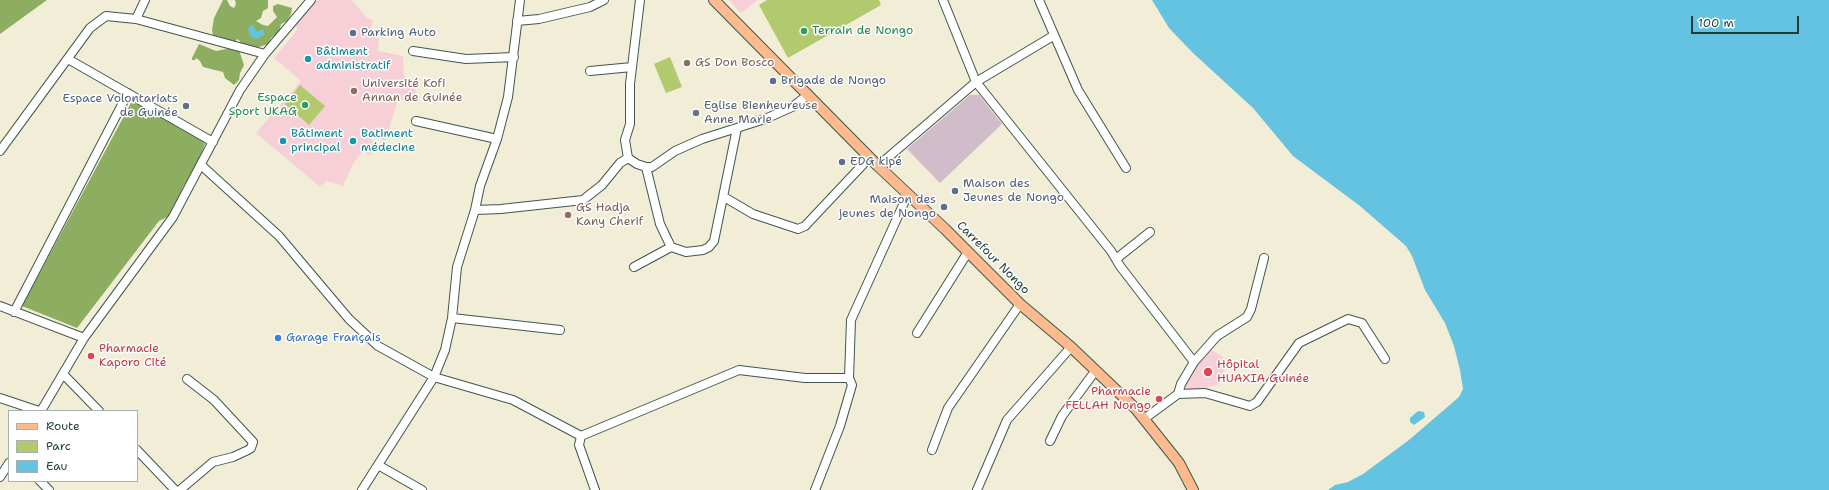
<!DOCTYPE html>
<meta charset="utf-8">
<style>
body{margin:0}
#map{position:relative;width:1829px;height:490px;overflow:hidden;background:#f2edd7;font-family:"Shantell Sans",sans-serif}
canvas{display:block}
.legend{position:absolute;left:8px;top:410px;width:130px;height:72px;box-sizing:border-box;background:#fff;border:1px solid #a5b1ae;margin:0;padding:5px 7px;list-style:none;font-size:12px;color:#1f3d34}
.legend li{display:flex;align-items:center;gap:8px;height:20px}
.legend b{width:20px;border:1px solid #a5b1ae}
.scale{position:absolute;left:1691px;top:16px;width:108px;height:18px;box-sizing:border-box;border:2px solid #1f3d34;border-top:0;padding-left:5px;font-size:12px;line-height:14px;white-space:nowrap;color:#1f3d34;-webkit-text-stroke:3px #fff;paint-order:stroke}
</style>
<div id="map">
<canvas width="1829" height="490"></canvas>
<ul class="legend">
<li><b style="height:5px;background:#fcba8e"></b>Route</li>
<li><b style="height:11px;background:#b2c96e"></b>Parc</li>
<li><b style="height:11px;background:#63c3e1"></b>Eau</li>
</ul>
<div class="scale">100 m</div>
</div>
<script>
const context = document.querySelector('canvas').getContext('2d');
context.lineJoin = 'round';
function fill(path, color) { context.fillStyle = color; context.fill(path, 'evenodd'); }
const toPath = rows => new Path2D(rows.map(r => 'M' + r).join(''));
function strokePath(path, color, width, dash) { context.strokeStyle = color; context.lineWidth = width; context.lineCap = dash ? 'butt' : 'round'; context.setLineDash(dash || []); context.stroke(path); }
function drawText(font, color, halo, rows, align = 'center') {
  context.font = font + ' "Shantell Sans",sans-serif'; context.lineWidth = 3; context.setLineDash([]); context.textBaseline = 'middle'; context.strokeStyle = halo; context.fillStyle = color; for (const [text, x, y, turn = 0] of rows) {
    context.save(); context.translate(x, y); context.rotate((+turn || 0) * Math.PI / 180); context.textAlign = isNaN(turn) ? turn : align; if (halo) context.strokeText(text, 0, 0); context.fillText(text, 0, 0); context.restore();
  }
}
fill(toPath([
 [317,0,352,0,366,17,373,21,370,31,379,34,378,51,403,56,404,76,417,84,413,101,398,99,385,142,373,134,370,138,377,146,370,156,363,151,354,162,343,186,327,181,323,184,319,186,256,133,301,81,274,58,298,29,295,26],
 [729,0,758,0,741,13],
 [1210,349,1228,360,1220,384,1202,389,1187,390,1184,385,1199,358]
]), '#f6cfd7');
fill(toPath([
 [970,95,979,95,1002,124,940,183,907,149]
]), '#d1bdc9');
fill(toPath([
 [767,0,879,0,881,5,788,58,759,5],
 [670,57,682,87,666,93,654,64],
 [300,85,325,106,309,125,285,104]
]), '#b2c96e');
fill(toPath([
 [0,0,47,0,0,34],
 [223,0,227,0,230,6,234,8,236,4,235,0,268,0,268,8,263,11,261,18,256,21,263,25,268,26,277,17,273,11,273,6,278,4,292,8,291,14,287,21,281,24,279,32,271,38,268,44,253,49,240,45,240,41,237,39,235,43,222,41,219,36,213,36,212,30,214,18],
 [199,44,216,51,232,48,239,50,244,65,240,73,239,80,234,85,225,78,223,72,203,67,200,61,196,58,195,60,192,60,192,58],
 [131,103,142,105,188,133,196,129,201,134,205,144,196,166,183,187,171,215,159,221,77,328,22,306]
]), '#8dad61');
fill(toPath([
 [1152,0,1829,0,1829,490,1328,490,1335,485,1348,482,1363,474,1409,440,1459,397,1463,389,1460,370,1454,346,1445,323,1425,290,1412,256,1406,246,1360,206,1293,156,1253,108,1193,53,1169,28],
 [251,25,253,25,256,31,258,32,262,29,264,31,264,35,256,39,251,37,248,29],
 [1418,411,1424,412,1425,417,1414,425,1410,422,1410,418]
]), '#63c3e1');
const minor = toPath([
 [640,0,630,84,630,124,625,140,628,158,637,164,646,167,652,167,675,151,702,139,765,119,792,107,808,95],
 [943,0,976,82,1111,251,1120,266,1194,362],
 [1039,0,1078,90,1126,168],
 [136,19,145,0],
 [517,21,539,19,590,7,604,0],
 [413,51,466,59,514,57],
 [68,59,213,142],
 [590,71,632,67],
 [416,121,497,139],
 [0,151,90,28,106,16,136,19,265,54],
 [201,165,279,236,349,319,378,346,434,377,513,400,581,436,739,370,805,378,849,378],
 [878,166,976,82,1053,36],
 [646,167,660,224,671,247,686,252,703,250,709,247,714,241,737,128],
 [724,197,753,214,798,229,805,226,870,157],
 [475,210,501,209,583,200,602,185,620,163,628,158],
 [1116,259,1150,232],
 [634,267,671,247],
 [0,306,84,338],
 [14,312,128,93],
 [452,318,560,330],
 [917,333,968,252],
 [63,374,99,411],
 [1178,394,1181,384,1194,362,1217,336,1247,317,1251,309,1264,258],
 [0,398,39,411],
 [41,411,84,338,173,217,240,90,265,54,311,0],
 [1144,419,1178,394,1205,393,1250,406,1257,402,1299,343,1348,319,1362,323,1385,359],
 [581,436,579,445,595,490],
 [1050,441,1062,416,1096,370],
 [137,450,175,490],
 [932,450,948,408,1020,304],
 [378,465,422,490],
 [0,477,9,463],
 [40,481,49,490],
 [180,490,213,462,233,457,248,450,251,448,253,442,214,400,187,379],
 [362,490,434,377,445,350,452,318,457,267,475,210,480,186,497,139,508,97,520,0],
 [815,490,840,426,852,385,849,378,851,320,908,194],
 [977,490,1007,420,1071,347]
]);
const major = toPath([
 [714,0,878,166,945,229,1020,304,1071,347,1136,409,1179,463,1193,490]
]);
strokePath(minor, '#3f574c', 10);
strokePath(major, '#3f574c', 12);
strokePath(minor, '#fff', 8);
strokePath(major, '#fcba8e', 10);
for (const [x, y, r, color] of [
 [804,31,4,"#2e9e5b"],
 [353,33,4,"#5c6f8a"],
 [308,59,4,"#0f9aa8"],
 [687,63,4,"#8d6e63"],
 [773,81,4,"#5c6f8a"],
 [354,91,4,"#8d6e63"],
 [305,105,4,"#2e9e5b"],
 [186,106,4,"#5c6f8a"],
 [696,113,4,"#6b7280"],
 [283,141,4,"#0f9aa8"],
 [353,141,4,"#0f9aa8"],
 [842,162,4,"#5c6f8a"],
 [955,191,4,"#5c6f8a"],
 [944,207,4,"#5c6f8a"],
 [568,215,4,"#8d6e63"],
 [278,338,4,"#3f7fe0"],
 [91,356,4,"#e0444e"],
 [1208,372,5,"#e0444e"],
 [1159,399,4,"#e0444e"]
]) { const dot = new Path2D(); dot.arc(x, y, r, 0, 2 * Math.PI); context.fillStyle = color; context.fill(dot); strokePath(dot, '#fff', 1.5); }
drawText('12px', '#27864d', '#fff', [
 ["Terrain de Nongo",812,31],
 ["Espace",297,98,"right"],
 ["Sport UKAG",297,112,"right"]
], 'left');
drawText('12px', '#4e5e75', '#fff', [
 ["Parking Auto",361,33],
 ["Brigade de Nongo",781,81],
 ["Espace Volontariats",178,99,"right"],
 ["de Guinée",178,113,"right"],
 ["EDG kipé",850,162],
 ["Maison des",963,184],
 ["Jeunes de Nongo",963,198],
 ["Maison des",936,200,"right"],
 ["jeunes de Nongo",936,214,"right"]
], 'left');
drawText('12px', '#0d838f', '#fff', [
 ["Bâtiment",316,52],
 ["administratif",316,66],
 ["Bâtiment",291,134],
 ["principal",291,148],
 ["Batiment",361,134],
 ["médecine",361,148]
], 'left');
drawText('12px', '#785e54', '#fff', [
 ["GS Don Bosco",695,63],
 ["Université Kofi",362,84],
 ["Annan de Guinée",362,98],
 ["GS Hadja",576,208],
 ["Kany Cherif",576,222]
], 'left');
drawText('12px', '#5b616d', '#fff', [
 ["Eglise Bienheureuse",704,106],
 ["Anne Marie",704,120]
], 'left');
drawText('12px', '#1f3d34', '#fff', [
 ["Carrefour Nongo",993,258,45]
]);
drawText('12px', '#366cbe', '#fff', [
 ["Garage Français",286,338]
], 'left');
drawText('12px', '#be3a42', '#fff', [
 ["Pharmacie",99,349],
 ["Kaporo Cité",99,363],
 ["Hôpital",1217,365],
 ["HUAXIA Guinée",1217,379],
 ["Pharmacie",1151,392,"right"],
 ["FELLAH Nongo",1151,406,"right"]
], 'left');
</script>
